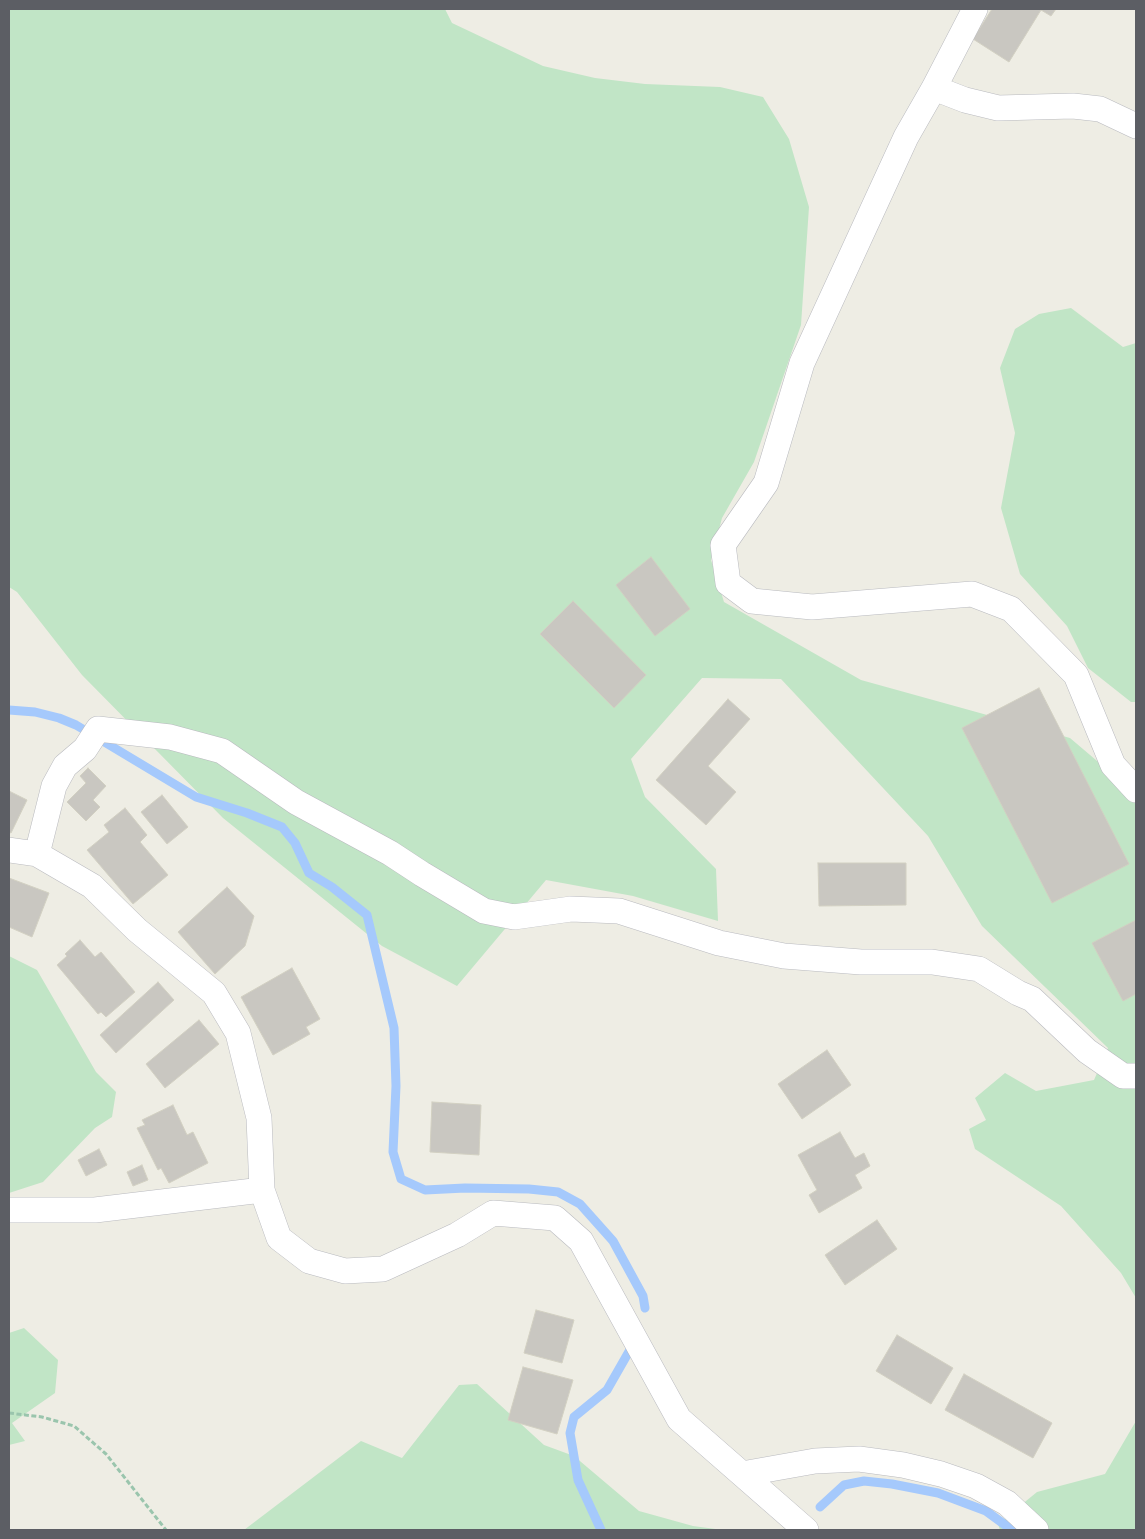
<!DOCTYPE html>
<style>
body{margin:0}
#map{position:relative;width:1145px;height:1539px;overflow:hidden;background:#eeede4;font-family:"Archivo Narrow",sans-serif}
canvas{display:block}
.frame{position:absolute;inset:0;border:10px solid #5c5e64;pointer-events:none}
</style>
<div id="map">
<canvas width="1145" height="1539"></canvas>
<div class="frame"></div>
</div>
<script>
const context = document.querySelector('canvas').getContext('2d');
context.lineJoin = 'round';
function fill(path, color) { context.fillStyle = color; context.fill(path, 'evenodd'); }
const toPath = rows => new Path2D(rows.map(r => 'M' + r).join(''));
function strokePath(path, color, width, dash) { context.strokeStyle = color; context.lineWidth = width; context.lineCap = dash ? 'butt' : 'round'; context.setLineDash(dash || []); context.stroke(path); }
fill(toPath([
 [9,9,445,9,452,23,543,66,595,78,645,84,720,87,763,97,789,139,809,207,801,325,754,462,722,518,711,560,724,602,861,680,1070,738,1136,794,1136,1298,1121,1273,1061,1206,975,1149,969,1129,986,1120,975,1098,1005,1073,1036,1091,1094,1080,1108,1048,982,926,928,836,781,679,702,678,631,759,645,797,716,869,718,921,633,896,546,880,457,986,382,946,223,818,82,675,17,592,9,587],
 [1071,308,1123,347,1136,343,1136,702,1131,702,1088,668,1067,626,1020,574,1001,508,1015,433,1000,368,1015,329,1039,314],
 [9,956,37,970,96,1072,116,1092,112,1117,95,1128,43,1182,9,1193],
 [24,1328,58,1360,55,1393,12,1423,25,1441,9,1445,9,1333],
 [477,1384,544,1445,574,1456,639,1511,693,1526,723,1530,244,1530,361,1441,402,1458,459,1385],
 [1136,1421,1136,1530,1000,1530,998,1524,1037,1492,1105,1474]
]), '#c1e5c6');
strokePath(toPath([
 [9,710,35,712,59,718,76,725,196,797,247,813,282,827,295,843,309,873,332,887,367,915,394,1028,396,1086,393,1152,401,1179,425,1190,465,1188,529,1189,558,1192,580,1204,613,1241,643,1296,645,1308],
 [820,1507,844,1485,864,1481,892,1484,938,1493,986,1511,1012,1530],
 [601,1530,578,1480,570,1433,574,1417,607,1390,631,1348]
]), '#a5c9fc', 9);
const building = toPath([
 [992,9,1056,9,1051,16,1041,10,1009,62,973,39,992,9],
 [651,557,690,609,655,636,616,585,651,557],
 [573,601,646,675,614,708,540,634,573,601],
 [1039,688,1129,864,1052,903,962,728,1039,688],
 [728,699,750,719,708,766,736,792,706,825,656,780,728,699],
 [88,768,106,786,93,800,100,807,86,821,67,802,86,783,80,776,88,768],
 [9,791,27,800,11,833,9,832,9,791],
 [162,795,188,827,167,844,141,812,162,795],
 [125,808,147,835,140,842,168,875,133,904,87,850,109,832,104,825,125,808],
 [818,863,906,863,906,905,819,906,818,863],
 [9,878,49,893,32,937,9,927,9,878],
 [227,887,254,916,245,946,215,974,178,932,227,887],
 [1136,920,1136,994,1123,1001,1092,943,1136,920],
 [80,940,95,957,101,952,135,992,106,1017,101,1012,98,1014,57,965,67,956,65,954,80,940],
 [292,968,320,1019,306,1027,310,1034,273,1055,241,997,292,968],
 [158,982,174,1000,116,1053,100,1035,158,982],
 [199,1020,219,1044,165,1088,146,1064,199,1020],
 [827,1050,851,1085,802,1119,778,1084,827,1050],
 [432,1102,481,1105,479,1155,430,1152,432,1102],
 [173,1105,187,1135,193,1132,208,1163,169,1183,161,1168,158,1170,137,1128,145,1125,142,1120,173,1105],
 [840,1132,855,1158,864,1153,870,1166,855,1175,862,1188,819,1213,809,1195,817,1190,798,1155,840,1132],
 [99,1149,107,1165,86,1176,78,1160,99,1149],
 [142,1165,148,1180,133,1186,127,1172,142,1165],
 [877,1220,897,1249,845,1285,825,1255,877,1220],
 [536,1310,574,1320,562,1363,524,1353,536,1310],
 [897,1335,953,1368,931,1404,876,1371,897,1335],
 [523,1367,573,1380,557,1434,508,1420,523,1367],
 [964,1374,1052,1423,1033,1458,945,1410,964,1374]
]);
fill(building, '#c9c7c1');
strokePath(building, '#d2d0c2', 1);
const minor = toPath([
 [975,9,934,88,906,137,802,363,766,483,723,545,728,583,752,601,812,607,972,594,1011,609,1076,675,1113,765,1136,790],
 [934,88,965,100,998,108,1073,106,1100,109,1136,126],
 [9,850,37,854,92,886,137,930,214,993,238,1033,259,1118,262,1190,279,1238,309,1261,345,1271,383,1269,457,1235,493,1213,555,1218,581,1241,679,1419,806,1530],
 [37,854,54,786,65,766,85,749,98,729,170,737,222,751,296,802,390,853,422,874,484,911,514,917,571,909,619,911,719,943,784,956,861,962,932,962,979,969,1018,993,1032,999,1087,1051,1123,1076,1136,1076],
 [9,1210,95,1210,262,1190],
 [742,1474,815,1461,859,1459,903,1465,941,1474,976,1486,1007,1503,1036,1530]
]);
strokePath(minor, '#b9babf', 26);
strokePath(toPath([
 [9,1413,42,1417,74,1426,106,1454,166,1530]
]), '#9ac5ad', 3, [5, 2.5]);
strokePath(minor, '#fff', 25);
</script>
